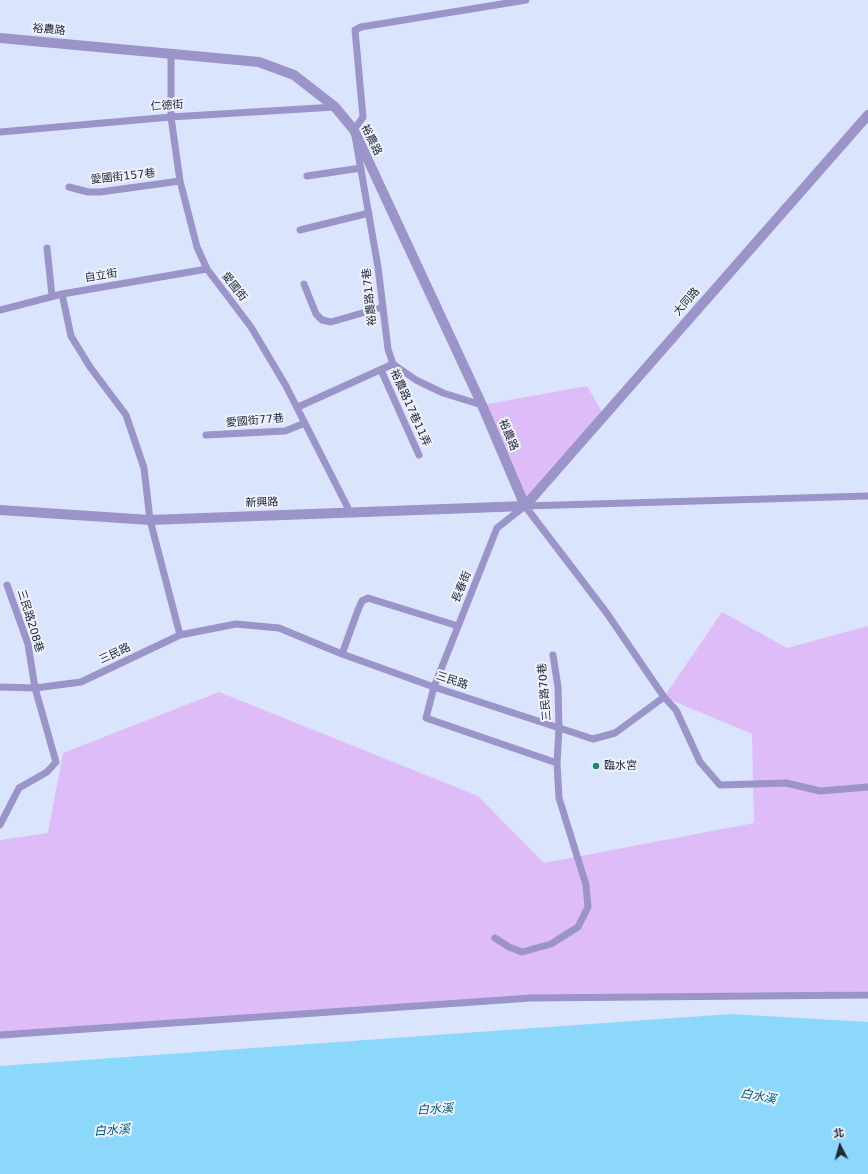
<!DOCTYPE html>
<meta charset="utf-8">
<style>
body{margin:0}
#map{position:relative;width:868px;height:1174px;overflow:hidden;background:#dbe4fd;font-family:"DejaVu Sans","Noto Sans TC",sans-serif}
canvas{display:block}
.north{position:absolute;left:820px;top:1126px;width:40px;height:40px;-webkit-text-stroke:3px #edf2fe;paint-order:stroke;rotate:354deg;font-size:11px;font-weight:700;line-height:16px;text-align:center;color:#252934}
.north::after{content:'';display:block;margin:auto;width:14px;height:18px;background:#252934;clip-path:polygon(50% 0,100% 100%,50% 72%,0 100%)}
</style>
<div id="map">
<canvas width="868" height="1174"></canvas>
<div class="north">北</div>
</div>
<script>
const context = document.querySelector('canvas').getContext('2d');
context.lineJoin = 'round';
function fill(path, color) { context.fillStyle = color; context.fill(path, 'evenodd'); }
const toPath = rows => new Path2D(rows.map(r => 'M' + r).join(''));
function strokePath(path, color, width, dash) { context.strokeStyle = color; context.lineWidth = width; context.lineCap = dash ? 'butt' : 'round'; context.setLineDash(dash || []); context.stroke(path); }
function drawText(font, color, halo, rows, align = 'center') {
  context.font = font + ' "DejaVu Sans","Noto Sans TC",sans-serif'; context.lineWidth = 4; context.setLineDash([]); context.textBaseline = 'middle'; context.strokeStyle = halo; context.fillStyle = color; for (const [text, x, y, turn = 0] of rows) {
    context.save(); context.translate(x, y); context.rotate((+turn || 0) * Math.PI / 180); context.textAlign = isNaN(turn) ? turn : align; if (halo) context.strokeText(text, 0, 0); context.fillText(text, 0, 0); context.restore();
  }
}
fill(toPath([
 [587,386,605,417,526,502,482,405],
 [722,612,787,648,868,626,868,991,489,1001,0,1039,0,840,48,833,63,753,219,692,478,796,544,863,754,823,752,734,664,697]
]), '#debcf8');
fill(toPath([
 [731,1014,868,1022,868,1174,0,1174,0,1066]
]), '#8cd8fa');
strokePath(toPath([
 [171,54,171,117,180,181,197,247,207,269,251,327,286,386,350,512],
 [0,132,171,117,335,107],
 [307,176,361,168],
 [69,187,88,192,100,192,180,181],
 [300,230,369,213],
 [47,248,52,296],
 [304,284,316,314,322,320,331,322,383,307],
 [62,294,71,336,90,367,126,415,144,468,150,520,180,635],
 [0,310,62,294,207,269],
 [381,370,419,455],
 [482,405,443,393,416,380,393,364,388,349,378,267,354,130,363,117,355,30,361,27,526,0],
 [298,407,393,364],
 [206,435,285,431,305,423],
 [525,506,497,528,434,687,426,718,557,763],
 [525,506,868,496],
 [342,654,358,610,362,601,368,598,458,626],
 [0,687,35,688,81,682,180,635,236,624,279,628,342,654,434,687,593,739,615,733,664,697,606,612,525,506],
 [664,697,676,710,700,762,720,785,786,783,820,791,868,787],
 [0,825,19,788,47,772,56,762,35,688,28,644,7,585],
 [495,938,509,947,522,952,551,944,578,927,588,907,586,885,559,798,557,763,559,728,558,687,553,655],
 [0,1035,531,998,868,995]
]), '#9a94c8', 7);
strokePath(toPath([
 [0,38,259,62,294,75,335,107,354,130,482,405,525,506]
]), '#9a94c8', 10);
strokePath(toPath([
 [0,510,150,520,525,506,868,115]
]), '#9a94c8', 10);
for (const [x, y, r, color] of [
 [596,766,4,"#1b8a68"]
]) { const dot = new Path2D(); dot.arc(x, y, r, 0, 2 * Math.PI); context.fillStyle = color; context.fill(dot); strokePath(dot, '#edf2fe', 1.5); }
drawText('11px', '#252934', '#edf2fe', [
 ["裕農路",49,30,5],
 ["仁德街",167,106,-4],
 ["裕農路",371,140,64],
 ["愛國街157巷",123,177,-6],
 ["自立街",101,276,-9],
 ["愛國街",234,287,52],
 ["裕農路17巷",370,297,-96],
 ["大同路",687,302,-49],
 ["裕農路17巷11弄",410,408,66],
 ["愛國街77巷",255,421,-5],
 ["裕農路",508,435,67],
 ["新興路",262,503,-2],
 ["長春街",462,587,-68],
 ["三民路208巷",30,621,73],
 ["三民路",115,654,-25],
 ["三民路",452,681,18],
 ["三民路70巷",545,692,-95]
]);
drawText('11px', '#252934', '#edf2fe', [
 ["臨水宮",604,766]
], 'left');
drawText('italic 12px', '#005773', '#edf2fe', [
 ["白水溪",758,1097,11],
 ["白水溪",435,1110,-3],
 ["白水溪",112,1131,-4]
]);
</script>
